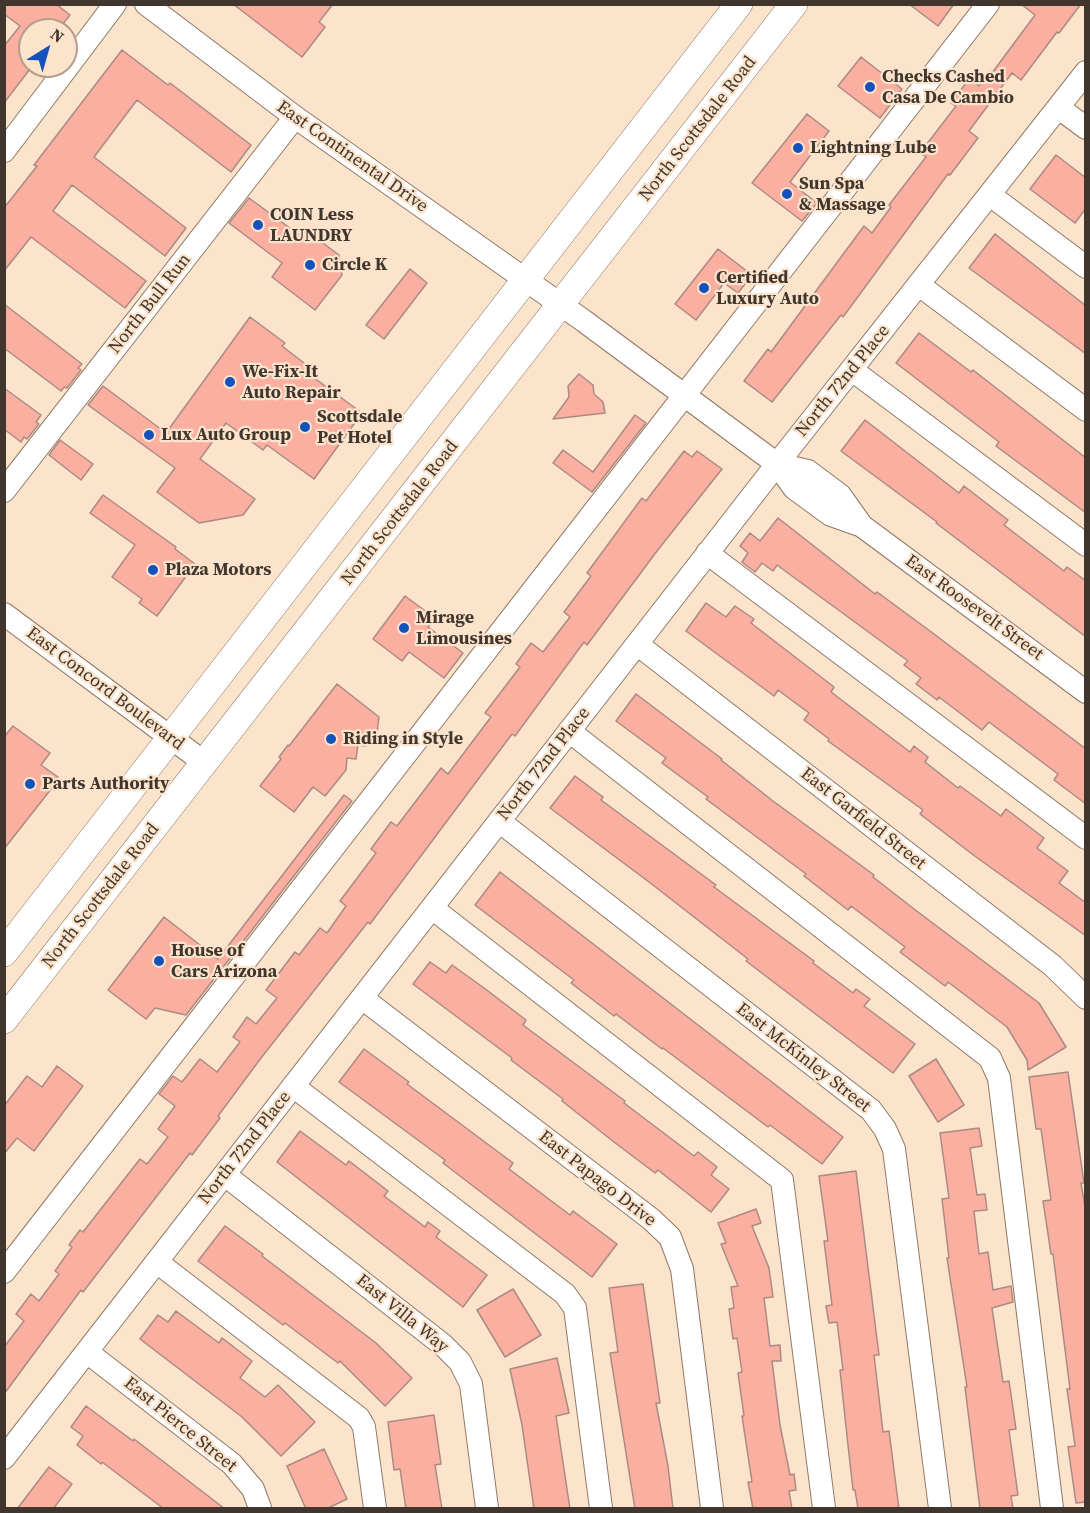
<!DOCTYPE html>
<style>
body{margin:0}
#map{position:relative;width:1090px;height:1513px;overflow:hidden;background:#fce3cb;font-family:"Source Serif 4",serif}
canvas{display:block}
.frame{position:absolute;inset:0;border:6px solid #40362d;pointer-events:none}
.north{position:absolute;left:18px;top:18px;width:60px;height:60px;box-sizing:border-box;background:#fce3cb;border:2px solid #b19e8c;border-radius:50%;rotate:37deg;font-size:16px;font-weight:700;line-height:24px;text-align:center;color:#40362d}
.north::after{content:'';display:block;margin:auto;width:21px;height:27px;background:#1451bd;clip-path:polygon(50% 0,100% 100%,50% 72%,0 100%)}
</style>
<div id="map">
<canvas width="1090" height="1513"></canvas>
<div class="frame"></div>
<div class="north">N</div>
</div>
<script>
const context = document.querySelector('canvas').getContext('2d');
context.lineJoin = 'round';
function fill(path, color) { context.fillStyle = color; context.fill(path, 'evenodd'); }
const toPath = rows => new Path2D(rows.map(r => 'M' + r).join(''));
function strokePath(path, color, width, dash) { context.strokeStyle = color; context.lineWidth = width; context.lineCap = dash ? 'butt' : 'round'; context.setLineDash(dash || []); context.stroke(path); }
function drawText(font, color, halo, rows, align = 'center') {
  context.font = font + ' "Source Serif 4",serif'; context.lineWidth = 4.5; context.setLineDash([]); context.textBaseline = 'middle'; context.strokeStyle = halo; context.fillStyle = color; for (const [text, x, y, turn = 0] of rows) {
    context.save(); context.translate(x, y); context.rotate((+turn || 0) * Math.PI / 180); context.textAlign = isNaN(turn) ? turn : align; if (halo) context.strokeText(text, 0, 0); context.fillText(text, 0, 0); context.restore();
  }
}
const building = toPath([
 [4,4,56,4,70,15,58,30,30,30,30,69,4,103,4,46,20,26,4,14,4,4],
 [233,4,333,4,319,22,325,27,302,57,233,4],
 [909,4,954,4,938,26,909,4],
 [1021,4,1081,4,1059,33,1057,32,1021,80,1012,73,969,131,978,138,950,175,948,174,843,317,841,315,772,402,744,381,768,349,771,352,864,226,872,233,891,207,889,205,926,157,920,153,956,106,951,103,969,79,979,86,990,71,992,73,1035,15,1021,4],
 [122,50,168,85,170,83,251,145,231,172,137,100,94,157,186,228,165,256,72,185,53,211,146,281,125,308,31,237,4,271,4,208,37,166,34,165,122,50],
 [861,57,902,89,880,118,838,86,861,57],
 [807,114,829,131,790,182,817,203,802,221,752,183,807,114],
 [1056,155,1086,178,1086,208,1075,223,1030,189,1056,155],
 [249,198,302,237,307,231,339,255,342,275,315,310,272,277,282,263,229,223,249,198],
 [995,234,1086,306,1086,354,969,268,995,234],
 [718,249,752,275,738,293,724,283,696,320,675,304,718,249],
 [410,269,427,283,384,339,366,325,410,269],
 [4,304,82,364,78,368,81,370,67,388,64,387,61,391,4,348,4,304],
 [250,317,285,343,282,346,317,373,313,377,362,413,314,479,267,445,263,450,226,423,200,459,255,499,243,515,199,523,157,492,175,468,88,405,103,386,166,433,250,317],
 [919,333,971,372,973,370,1086,458,1086,513,996,446,999,442,896,363,919,333],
 [579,374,593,385,594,394,603,402,605,413,553,419,569,397,568,386,579,374],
 [4,388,41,415,36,422,39,424,27,439,24,437,21,442,4,429,4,388],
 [635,415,646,423,592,492,553,463,563,450,593,472,635,415],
 [865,420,959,493,964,486,1008,520,1004,525,1064,571,1067,567,1086,581,1086,637,936,523,937,522,841,451,865,420],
 [60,440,93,464,81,480,49,455,60,440],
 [684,451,692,457,697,451,722,469,657,551,587,645,584,642,515,736,512,734,370,924,368,922,261,1058,218,1116,220,1118,192,1155,190,1153,83,1292,81,1290,4,1394,4,1347,24,1321,16,1314,31,1294,39,1301,59,1274,55,1271,72,1247,69,1245,80,1230,83,1232,140,1159,147,1164,168,1137,158,1129,175,1106,159,1094,173,1076,182,1082,200,1059,217,1072,240,1042,233,1037,247,1017,256,1024,277,998,266,990,295,952,299,955,320,928,327,933,346,906,340,901,376,853,371,849,391,822,397,826,441,768,448,774,491,717,485,713,520,667,516,664,531,643,543,652,570,617,564,612,591,576,587,573,642,498,646,501,684,451],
 [103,495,176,547,175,549,195,564,157,616,139,603,142,599,112,577,135,545,90,513,103,495],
 [778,518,875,594,877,592,930,631,1086,749,1086,804,1054,780,1058,774,989,722,982,730,939,697,937,700,916,684,921,678,904,665,908,661,777,565,773,571,762,563,755,572,742,562,748,553,740,546,750,533,760,541,778,518],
 [405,596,435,618,428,627,463,653,444,678,409,652,402,661,373,639,405,596],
 [706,603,726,617,735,606,754,619,751,623,834,687,831,692,910,752,914,746,928,757,925,762,958,788,960,786,1001,816,1006,809,1044,838,1037,848,1068,871,1059,883,1086,903,1086,936,972,854,920,814,923,810,828,741,829,739,804,720,809,713,778,690,774,696,686,631,706,603],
 [337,684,379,717,377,733,368,731,366,746,358,745,356,759,347,758,346,770,325,796,313,787,294,812,260,786,281,759,279,757,288,745,289,746,337,684],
 [636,694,722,759,721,760,773,801,874,875,873,877,918,912,1039,1003,1066,1047,1028,1070,1027,1060,1007,1027,948,982,945,986,900,952,905,947,851,906,848,910,804,876,806,874,706,799,708,797,662,763,666,758,616,721,636,694],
 [13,726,50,753,41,765,58,777,54,783,55,784,4,849,4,737,13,726],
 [575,776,603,797,601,800,716,885,714,887,814,961,813,963,853,993,856,989,870,999,864,1006,915,1044,893,1073,746,961,748,959,649,882,550,808,575,776],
 [344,795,352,801,186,1015,155,1008,146,1019,108,990,164,917,218,959,344,795],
 [500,872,843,1137,822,1164,770,1125,768,1127,663,1048,662,1049,616,1014,614,1016,571,983,574,980,475,905,500,872],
 [430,962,446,973,452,965,484,988,526,1020,523,1025,625,1101,624,1103,694,1156,698,1152,717,1167,711,1175,729,1189,711,1212,658,1170,655,1173,614,1142,562,1101,563,1099,511,1060,512,1058,413,984,430,962],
 [364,1049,409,1082,407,1084,513,1163,509,1169,570,1215,573,1211,617,1244,592,1277,443,1163,445,1160,339,1082,364,1049],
 [936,1059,964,1105,938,1122,909,1076,936,1059],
 [57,1066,83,1086,34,1151,17,1138,4,1154,4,1106,27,1076,42,1087,57,1066],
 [1068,1072,1084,1183,1081,1183,1086,1213,1086,1502,1076,1503,1068,1447,1075,1446,1067,1389,1070,1389,1053,1254,1051,1254,1043,1201,1051,1200,1041,1129,1036,1129,1029,1077,1068,1072],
 [979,1128,982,1146,970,1148,977,1195,985,1194,987,1210,974,1211,979,1254,988,1252,993,1290,1011,1286,1013,1302,992,1308,1003,1382,1009,1381,1016,1429,1009,1430,1018,1495,1011,1496,1013,1509,980,1509,965,1387,967,1387,947,1258,949,1258,942,1199,949,1198,940,1133,979,1128],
 [300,1131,346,1165,349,1161,388,1191,384,1196,425,1227,428,1222,440,1231,436,1237,487,1275,463,1307,277,1162,300,1131],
 [856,1171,879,1355,874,1355,883,1432,889,1431,899,1509,858,1509,855,1490,853,1490,847,1436,840,1370,843,1370,837,1322,829,1323,826,1306,832,1305,824,1241,828,1241,819,1176,856,1171],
 [756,1209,761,1223,752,1226,769,1268,773,1297,764,1298,770,1346,780,1345,781,1361,772,1361,780,1425,790,1475,794,1474,796,1490,789,1491,792,1509,753,1509,748,1482,752,1482,742,1416,744,1416,738,1373,742,1372,737,1338,733,1339,729,1309,734,1308,731,1287,738,1286,721,1244,726,1243,718,1223,756,1209],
 [225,1226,263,1254,262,1256,376,1343,412,1378,385,1406,340,1361,338,1363,285,1323,283,1325,198,1261,225,1226],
 [643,1284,660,1403,656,1403,668,1466,673,1509,635,1509,610,1353,618,1352,609,1288,643,1284],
 [513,1289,541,1335,505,1357,477,1310,513,1289],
 [176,1311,219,1343,222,1338,252,1361,240,1378,265,1397,278,1385,315,1422,281,1456,242,1417,140,1339,158,1315,168,1322,176,1311],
 [557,1358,569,1413,556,1416,570,1509,534,1509,522,1425,510,1369,557,1358],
 [86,1406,133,1441,134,1439,225,1509,164,1509,102,1462,101,1464,77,1445,83,1436,71,1427,86,1406],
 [434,1415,441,1464,435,1465,442,1509,406,1509,400,1469,394,1470,388,1422,434,1415],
 [324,1449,347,1499,326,1509,306,1509,287,1466,324,1449],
 [49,1467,72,1484,53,1509,17,1509,49,1467]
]);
fill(building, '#fbafa0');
strokePath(building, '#ab8a83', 1.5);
const minor = toPath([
 [146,4,295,117,584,321,777,464,794,488,831,515,862,526,1086,692],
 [1059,108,1086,128],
 [4,151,115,4],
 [990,195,1086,267],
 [919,285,1086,410],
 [852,370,1086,545],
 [777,464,808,471,840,495,862,526],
 [4,491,295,117],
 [707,553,1086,838],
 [4,614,205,763],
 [637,644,1053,966,1086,998],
 [569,731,990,1058,999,1078,1052,1508],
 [499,821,871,1110,885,1129,894,1149,940,1508],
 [432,908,782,1180,824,1508],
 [362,998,651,1219,670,1237,682,1269,712,1508],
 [293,1086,565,1294,575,1308,601,1508],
 [225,1175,443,1345,460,1362,471,1384,487,1508],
 [157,1262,359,1418,364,1427,375,1508],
 [4,1272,988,4],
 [87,1352,232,1464,253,1489,260,1508],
 [4,1458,777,464,1086,72]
]);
const major = toPath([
 [4,953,739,4],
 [4,1020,794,4]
]);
strokePath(minor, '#8f7864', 24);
strokePath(major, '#8f7864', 28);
strokePath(minor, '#fff', 22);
strokePath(major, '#fff', 27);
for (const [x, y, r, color] of [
 [870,87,6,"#1451bd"],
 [798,148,6,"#1451bd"],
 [787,194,6,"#1451bd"],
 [258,225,6,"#1451bd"],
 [310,265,6,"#1451bd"],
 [704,288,6,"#1451bd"],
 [230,382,6,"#1451bd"],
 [305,427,6,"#1451bd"],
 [149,435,6,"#1451bd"],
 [153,570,6,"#1451bd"],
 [404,628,6,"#1451bd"],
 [331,739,6,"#1451bd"],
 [30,784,6,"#1451bd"],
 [159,961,6,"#1451bd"]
]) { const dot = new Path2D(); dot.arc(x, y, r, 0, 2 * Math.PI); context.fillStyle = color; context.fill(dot); strokePath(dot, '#fce3cb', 2); }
drawText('bold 18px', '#40362d', '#fce3cb', [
 ["Checks Cashed",882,77],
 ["Casa De Cambio",882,98],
 ["Lightning Lube",810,148],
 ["Sun Spa",799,184],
 ["& Massage",799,205],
 ["COIN Less",270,215],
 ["LAUNDRY",270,236],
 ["Circle K",322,265],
 ["Certified",716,278],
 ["Luxury Auto",716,299],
 ["We-Fix-It",242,372],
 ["Auto Repair",242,393],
 ["Scottsdale",317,417],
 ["Pet Hotel",317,438],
 ["Lux Auto Group",161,435],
 ["Plaza Motors",165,570],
 ["Mirage",416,618],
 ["Limousines",416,639],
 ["Riding in Style",343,739],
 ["Parts Authority",42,784],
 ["House of",171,951],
 ["Cars Arizona",171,972]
], 'left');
drawText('18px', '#40362d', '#fce3cb', [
 ["North Scottsdale Road",698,129,-52],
 ["East Continental Drive",352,157,35],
 ["North Bull Run",150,304,-52],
 ["North 72nd Place",843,381,-51],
 ["North Scottsdale Road",400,513,-52],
 ["East Roosevelt Street",974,608,36],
 ["East Concord Boulevard",105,689,37],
 ["North 72nd Place",544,764,-52],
 ["East Garfield Street",863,819,38],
 ["North Scottsdale Road",101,896,-52],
 ["East McKinley Street",803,1058,38],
 ["North 72nd Place",245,1148,-52],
 ["East Papago Drive",597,1179,38],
 ["East Villa Way",402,1314,39],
 ["East Pierce Street",180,1425,39]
]);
</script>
